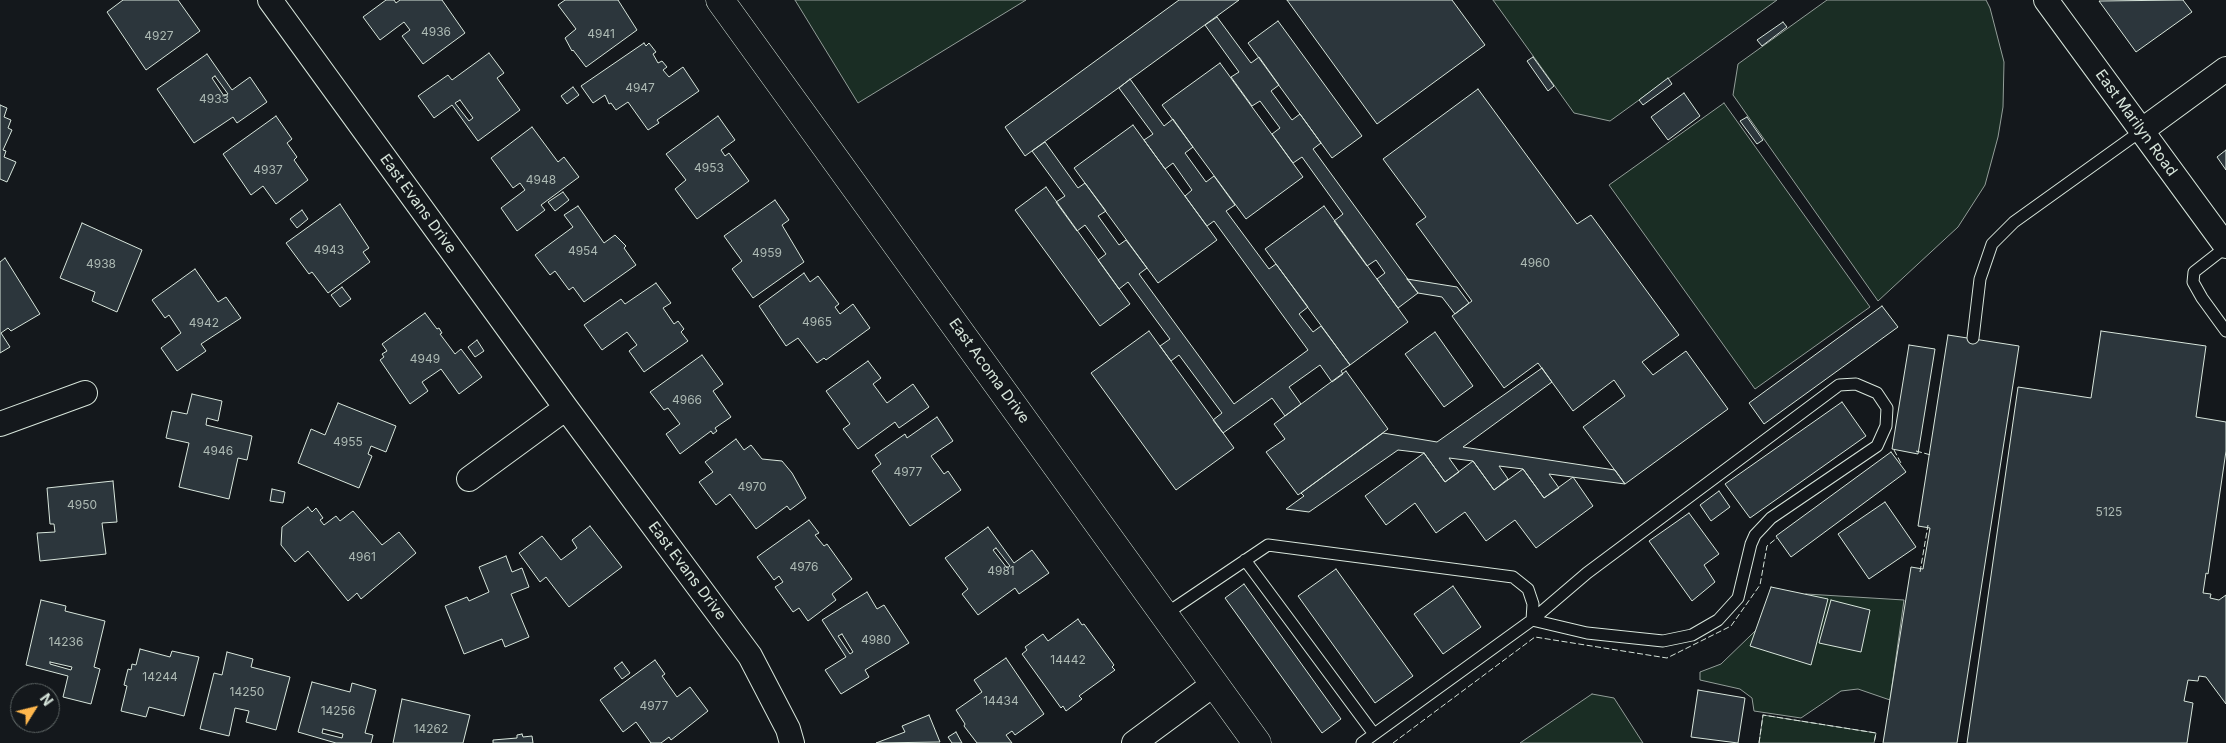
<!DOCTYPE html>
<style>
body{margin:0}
#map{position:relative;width:2226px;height:743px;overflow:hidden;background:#14181c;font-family:Inter,sans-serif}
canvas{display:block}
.north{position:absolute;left:10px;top:683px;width:50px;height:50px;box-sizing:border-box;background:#14181c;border:1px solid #626a69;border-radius:50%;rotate:54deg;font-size:14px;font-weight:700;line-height:20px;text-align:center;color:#d8e6dc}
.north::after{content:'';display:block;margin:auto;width:18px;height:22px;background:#ffb74d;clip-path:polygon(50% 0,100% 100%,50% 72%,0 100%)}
</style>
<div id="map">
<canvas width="2226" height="743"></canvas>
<div class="north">N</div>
</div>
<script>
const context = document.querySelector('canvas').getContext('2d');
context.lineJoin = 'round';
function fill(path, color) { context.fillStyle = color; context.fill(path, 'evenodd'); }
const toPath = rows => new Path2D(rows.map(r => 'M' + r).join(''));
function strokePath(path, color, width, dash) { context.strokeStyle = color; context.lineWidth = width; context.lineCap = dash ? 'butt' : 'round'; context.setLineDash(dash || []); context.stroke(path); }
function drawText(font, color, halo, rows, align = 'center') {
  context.font = font + ' Inter,sans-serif'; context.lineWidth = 4; context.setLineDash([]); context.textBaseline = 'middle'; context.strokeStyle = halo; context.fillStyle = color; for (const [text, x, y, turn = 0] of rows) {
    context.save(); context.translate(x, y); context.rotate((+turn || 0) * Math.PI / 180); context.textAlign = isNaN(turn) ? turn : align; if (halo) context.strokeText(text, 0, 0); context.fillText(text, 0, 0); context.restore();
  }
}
const green = toPath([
 [795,0,1026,0,858,103,795,0],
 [1493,0,1777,0,1610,121,1574,113,1493,0],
 [1827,0,1986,0,1990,8,2004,62,2003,107,1998,137,1985,185,1958,227,1878,301,1733,95,1738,64,1827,0],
 [1724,103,1870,307,1755,389,1609,185,1724,103],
 [1806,594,1904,600,1890,700,1858,689,1841,691,1801,718,1754,711,1752,698,1740,689,1700,680,1700,672,1721,664,1781,606,1806,594],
 [1592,694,1614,698,1643,743,1520,743,1592,694],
 [1763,715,1876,733,1874,743,1759,743,1763,715]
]);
fill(green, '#1a2d24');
strokePath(green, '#939e99', 1);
const building = toPath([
 [123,0,178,0,200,31,146,70,107,12,123,0],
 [386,0,394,0,396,3,400,0,442,0,465,33,423,64,402,36,410,30,404,22,380,40,363,17,386,0],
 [565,0,618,0,637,30,586,67,573,50,572,51,565,38,576,29,558,5,565,0],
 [1179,0,1239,0,1025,156,1005,127,1179,0],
 [1287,0,1452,0,1485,45,1377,124,1287,0],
 [2183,0,2192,12,2136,52,2099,1,2183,0],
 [1217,17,1251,63,1259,57,1279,85,1271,91,1292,120,1300,114,1321,143,1313,149,1418,293,1398,308,1377,279,1385,273,1376,260,1367,266,1334,221,1343,214,1302,157,1293,163,1272,134,1280,128,1260,101,1252,106,1231,77,1239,72,1205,25,1217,17],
 [1278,21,1362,136,1332,158,1248,43,1278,21],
 [1783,22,1787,27,1762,46,1757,40,1783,22],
 [644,43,646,46,649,43,656,52,653,54,658,63,662,61,667,67,663,70,669,77,683,67,699,91,657,120,659,123,648,130,628,102,616,110,611,103,609,104,605,95,593,103,581,86,644,43],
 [489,53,504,73,497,78,520,110,478,141,452,105,434,118,418,96,448,75,452,80,489,53],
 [460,100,473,118,469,121,455,103,460,100],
 [207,54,232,90,250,77,267,102,237,123,233,117,194,143,157,89,207,54],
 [215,76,228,94,224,96,212,78,215,76],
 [1533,57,1554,86,1548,91,1527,61,1533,57],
 [1220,63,1303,177,1246,219,1162,105,1220,63],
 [1668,78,1672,84,1643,105,1639,100,1668,78],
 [1130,79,1164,126,1173,119,1193,147,1185,153,1206,182,1214,176,1235,205,1226,211,1269,269,1276,264,1308,307,1299,314,1313,332,1321,326,1350,365,1341,371,1343,374,1332,382,1320,365,1289,387,1301,404,1285,416,1272,398,1223,433,1213,420,1222,413,1179,355,1171,361,1160,346,1170,339,1128,282,1119,289,1098,260,1106,254,1085,225,1077,231,1056,202,1065,196,1032,151,1045,142,1078,188,1085,183,1106,211,1098,216,1119,245,1126,240,1147,268,1139,274,1234,404,1308,350,1214,221,1207,226,1185,196,1192,190,1173,163,1165,169,1144,140,1153,134,1119,88,1130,79],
 [573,87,579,95,567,104,561,96,573,87],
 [1478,89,1577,224,1591,215,1679,335,1642,362,1653,375,1686,351,1728,409,1625,484,1583,427,1625,396,1614,380,1573,411,1538,363,1504,388,1452,316,1472,301,1416,224,1426,217,1383,159,1478,89],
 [1684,93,1700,116,1668,140,1651,117,1684,93],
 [0,105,7,108,4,117,11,120,8,128,12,130,3,150,6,151,4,157,16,162,7,182,0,179,0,105],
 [276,116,292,139,287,143,297,157,294,160,308,180,276,204,263,186,251,195,223,154,276,116],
 [718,116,735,140,721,150,725,156,729,153,749,181,697,219,675,189,686,180,666,154,718,116],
 [1747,117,1763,140,1757,144,1740,121,1747,117],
 [1133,125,1217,240,1158,283,1074,168,1133,125],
 [532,127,558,162,564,157,579,177,541,205,545,210,517,231,501,208,525,190,520,183,513,188,491,158,532,127],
 [2226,150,2226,170,2217,157,2226,150],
 [1046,187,1130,304,1100,326,1015,210,1046,187],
 [563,192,569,200,555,211,548,202,563,192],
 [775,200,789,220,782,225,804,262,753,298,732,269,742,261,724,236,775,200],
 [340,204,369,248,363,252,370,262,328,293,312,272,309,274,286,243,340,204],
 [578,206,604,243,615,235,626,246,624,248,636,265,584,302,573,287,569,290,555,271,550,275,535,255,573,227,564,215,578,206],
 [1324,206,1408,322,1350,365,1265,249,1324,206],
 [302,210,308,219,297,228,290,219,302,210],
 [82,223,142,250,117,312,92,301,95,292,60,278,82,223],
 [5,258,40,314,11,331,8,328,1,333,10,347,0,353,0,262,5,258],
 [195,269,218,302,226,297,241,318,201,344,206,351,177,371,161,348,181,333,169,315,165,318,152,300,195,269],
 [804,273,810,282,818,276,839,304,835,307,840,314,853,304,870,328,826,360,824,358,817,363,798,338,786,346,759,306,804,273],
 [1407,279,1457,287,1469,303,1455,314,1442,297,1418,293,1407,279],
 [656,283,671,303,663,308,674,324,678,321,684,329,681,332,688,341,644,372,629,351,637,345,627,332,602,350,584,325,621,299,625,304,656,283],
 [342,287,351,299,340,307,331,295,342,287],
 [1882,306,1898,327,1764,424,1749,403,1882,306],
 [425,313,437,329,439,328,442,333,440,334,455,354,461,349,482,377,459,394,441,369,422,382,428,391,410,404,380,360,384,357,382,354,387,351,382,344,425,313],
 [1149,331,1234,448,1176,490,1091,373,1149,331],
 [2101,331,2206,346,2196,417,2226,422,2226,451,2208,574,2206,573,2203,593,2211,594,2210,598,2219,600,2226,595,2226,704,2206,677,2199,676,2198,681,2188,680,2184,701,2193,703,2187,743,1967,743,2018,387,2091,398,2101,331],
 [1435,332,1473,386,1444,407,1405,354,1435,332],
 [1948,335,2019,346,1957,743,1883,743,1911,567,1923,569,1930,528,1918,526,1948,335],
 [477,340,484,351,475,357,468,347,477,340],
 [1909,345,1935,349,1918,454,1892,449,1909,345],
 [702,355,723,384,713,391,731,417,715,428,717,431,713,434,711,431,680,454,666,434,680,424,668,408,664,410,650,392,702,355],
 [868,361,881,378,873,384,887,403,913,384,929,407,899,428,895,422,858,449,843,429,850,424,826,391,868,361],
 [1542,368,1552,382,1463,447,1615,470,1625,484,1549,474,1559,488,1544,498,1523,469,1499,466,1508,479,1494,490,1473,461,1449,458,1459,472,1445,482,1424,453,1398,450,1309,512,1286,509,1304,496,1301,493,1383,433,1437,442,1542,368],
 [1346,371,1388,429,1298,495,1266,452,1285,439,1274,424,1346,371],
 [192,394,222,401,218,421,207,418,206,425,252,436,247,460,238,458,229,499,179,487,189,443,166,438,172,411,187,414,192,394],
 [1842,402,1866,436,1750,518,1725,484,1842,402],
 [338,403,396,426,386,452,371,446,368,454,372,456,359,488,298,463,311,429,325,435,338,403],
 [937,417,953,441,931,456,944,474,948,471,961,490,910,526,872,471,881,464,875,455,905,434,907,438,937,417],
 [736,439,744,450,751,445,762,459,782,461,792,473,806,498,790,510,787,506,756,529,730,494,716,505,699,482,713,472,705,462,736,439],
 [1891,452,1906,472,1791,557,1776,536,1891,452],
 [1424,453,1445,482,1473,461,1494,490,1523,469,1544,498,1573,477,1593,506,1536,548,1515,520,1486,541,1465,512,1436,533,1415,503,1386,525,1365,496,1424,453],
 [113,481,117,522,102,523,106,554,40,561,37,533,55,532,54,524,50,524,47,488,113,481],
 [272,489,285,492,283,503,270,501,272,489],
 [1719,491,1730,507,1711,521,1700,505,1719,491],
 [1885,502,1916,547,1869,579,1838,534,1885,502],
 [308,507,312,512,316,508,323,518,320,520,324,525,336,516,340,521,353,511,382,545,399,532,416,553,361,599,357,593,348,601,308,551,295,562,281,545,282,527,308,507],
 [1689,513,1719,554,1704,565,1715,582,1692,601,1649,541,1689,513],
 [809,520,819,533,815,535,824,546,827,544,852,579,832,594,836,600,808,621,799,608,793,612,775,587,783,582,779,576,774,580,757,557,809,520],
 [590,526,622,567,569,607,546,577,540,582,519,553,542,536,561,560,577,548,572,540,590,526],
 [988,527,1014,563,1032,550,1049,573,1019,594,1015,588,978,615,962,594,968,589,945,558,988,527],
 [996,548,1010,566,1007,568,993,550,996,548],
 [506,556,512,572,522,568,529,587,511,594,529,637,505,647,502,639,464,654,445,606,467,597,469,601,489,592,479,567,506,556],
 [1336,569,1413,676,1375,703,1298,596,1336,569],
 [1244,584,1341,719,1322,733,1225,598,1244,584],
 [1453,586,1481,627,1443,654,1414,614,1453,586],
 [1771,587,1828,599,1811,665,1750,646,1771,587],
 [867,592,877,609,884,605,909,643,865,670,869,677,841,694,825,670,846,657,822,620,867,592],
 [842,634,853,652,850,654,838,636,842,634],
 [41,600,66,606,65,611,105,621,94,667,100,669,91,704,63,697,68,676,26,665,41,600],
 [50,662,72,667,71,670,50,664,50,662],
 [1831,600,1870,610,1861,652,1819,643,1831,600],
 [1078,619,1082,625,1084,624,1114,665,1112,667,1115,670,1079,696,1082,699,1066,711,1063,706,1061,708,1022,654,1027,650,1025,647,1043,634,1048,641,1078,619],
 [140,649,170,657,172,651,199,657,184,716,149,707,146,717,121,711,127,686,124,685,128,669,131,670,132,664,136,665,140,649],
 [227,652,253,659,251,667,290,677,276,730,246,722,249,711,235,708,229,736,200,729,214,673,222,675,227,652],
 [1006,658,1044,714,1015,735,1012,731,1006,735,1012,743,977,743,964,726,965,724,956,710,982,692,974,680,1006,658],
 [655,660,665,674,662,676,677,697,690,687,708,711,671,740,669,737,661,743,651,743,636,722,623,732,600,700,655,660],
 [622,662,630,673,622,679,614,668,622,662],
 [312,682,350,692,352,683,376,690,365,733,373,735,371,743,336,743,298,732,312,682],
 [323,729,343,734,342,738,322,733,323,729],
 [1698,690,1745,698,1738,743,1691,737,1698,690],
 [402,699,470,715,463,743,393,743,402,699],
 [929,715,940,742,876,743,905,732,902,726,929,715],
 [956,732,962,743,952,743,948,737,956,732],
 [522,734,523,737,532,736,533,743,493,743,493,740,517,738,517,735,522,734]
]);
fill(building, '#2c363c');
strokePath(building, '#d8e6dc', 1);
const service = toPath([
 [2226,247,2194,272,2193,282,2202,298,2226,331],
 [1973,338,1980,279,1992,244,2014,222,2141,131],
 [1856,384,1877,393,1887,408,1886,426,1877,446,1771,518,1755,535,1751,544,1738,598,1718,620,1692,635,1663,641,1587,633,1532,620,1587,573,1839,385,1856,384],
 [1245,560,1374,734],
 [1164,615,1268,545,1513,577,1528,589,1533,604,1532,620,1362,743]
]);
const minor = toPath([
 [270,0,566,408,750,656,788,729,792,743],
 [2046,0,2226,246],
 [2141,131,2226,69],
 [0,424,85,393],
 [469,479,566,408],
 [1134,743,1214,684]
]);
const tertiary = toPath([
 [720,0,1257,743]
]);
strokePath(service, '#d8e6dc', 13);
strokePath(minor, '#d8e6dc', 26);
strokePath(tertiary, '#d8e6dc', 29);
strokePath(service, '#14181c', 11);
strokePath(minor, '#14181c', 24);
strokePath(tertiary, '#14181c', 28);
strokePath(toPath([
 [1894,450,1902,465],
 [1916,451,1931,455],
 [1920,572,1928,525],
 [1393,743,1535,637,1667,658,1731,626,1760,585,1767,546,1777,538],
 [1759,743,1763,715,1876,733,1874,743]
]), '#d8e6dc', 1, [6, 2.5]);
drawText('12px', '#adbab4', null, [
 ["4936",436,32],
 ["4941",601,34],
 ["4927",159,36],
 ["4947",640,88],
 ["4933",214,99],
 ["4953",709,168],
 ["4937",268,170],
 ["4948",541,180],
 ["4943",329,250],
 ["4954",583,251],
 ["4959",767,253],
 ["4960",1535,263],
 ["4938",101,264],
 ["4965",817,322],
 ["4942",204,323],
 ["4949",425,359],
 ["4966",687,400],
 ["4955",348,442],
 ["4946",218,451],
 ["4977",908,472],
 ["4970",752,487],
 ["4950",82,505],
 ["5125",2109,512],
 ["4961",362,557],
 ["4976",804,567],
 ["4981",1001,571],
 ["4980",876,640],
 ["14236",66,642],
 ["14442",1068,660],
 ["14244",160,677],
 ["14250",247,692],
 ["14434",1001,701],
 ["4977",654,706],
 ["14256",338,711],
 ["14262",431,729]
]);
drawText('15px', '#d8e6dc', '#14181c', [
 ["East Marilyn Road",2136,123,54],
 ["East Evans Drive",418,204,54],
 ["East Acoma Drive",989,371,54],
 ["East Evans Drive",687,571,53]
]);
</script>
